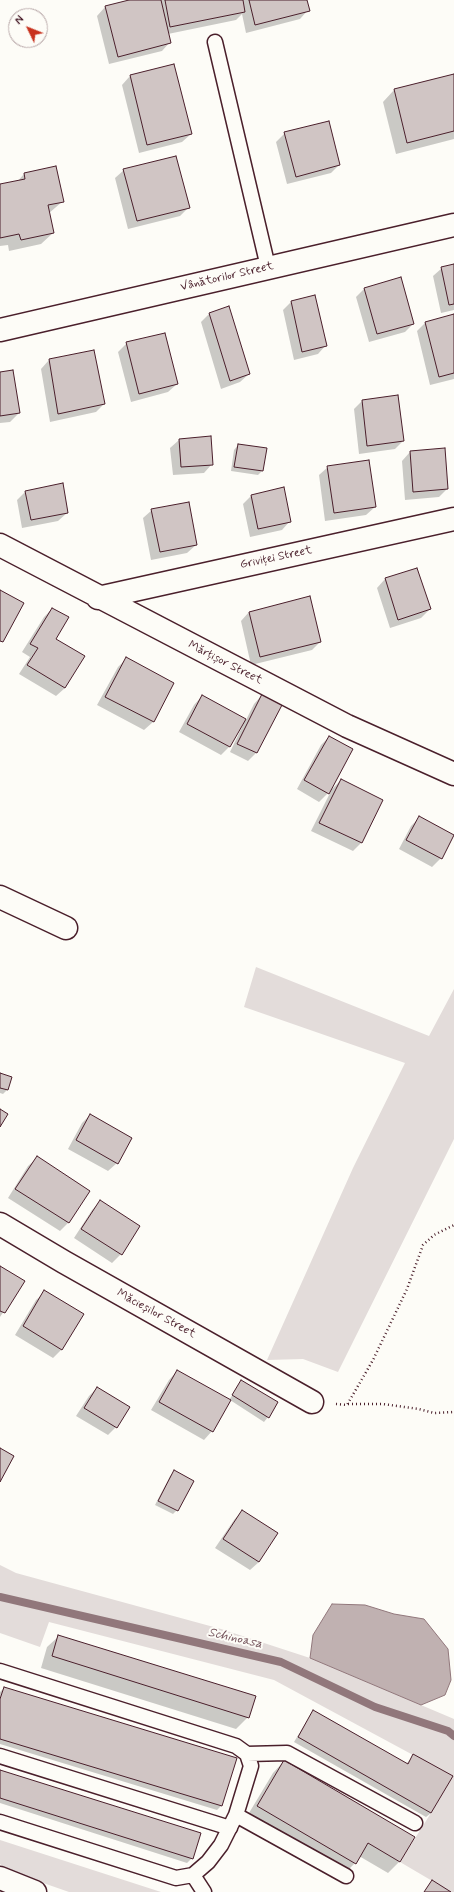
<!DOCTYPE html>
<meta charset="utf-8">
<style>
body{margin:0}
#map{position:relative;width:454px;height:1892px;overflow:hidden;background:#fdfcf7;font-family:Mynerve,sans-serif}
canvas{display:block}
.north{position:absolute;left:8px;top:8px;width:40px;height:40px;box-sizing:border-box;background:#fdfcf7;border:1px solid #b5a4a5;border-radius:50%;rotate:313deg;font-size:11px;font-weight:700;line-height:16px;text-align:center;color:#4a1f2b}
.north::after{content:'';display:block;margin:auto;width:14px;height:18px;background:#c8321e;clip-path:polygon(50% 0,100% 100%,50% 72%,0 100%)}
</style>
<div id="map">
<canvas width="454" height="1892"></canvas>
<div class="north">N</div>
</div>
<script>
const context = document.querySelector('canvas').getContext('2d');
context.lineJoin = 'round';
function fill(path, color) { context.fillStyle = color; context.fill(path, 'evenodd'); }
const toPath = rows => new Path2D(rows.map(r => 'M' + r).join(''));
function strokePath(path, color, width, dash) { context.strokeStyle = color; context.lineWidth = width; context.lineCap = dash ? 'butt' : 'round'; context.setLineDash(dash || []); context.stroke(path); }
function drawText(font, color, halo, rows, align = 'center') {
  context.font = font + ' Mynerve,sans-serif'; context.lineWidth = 4; context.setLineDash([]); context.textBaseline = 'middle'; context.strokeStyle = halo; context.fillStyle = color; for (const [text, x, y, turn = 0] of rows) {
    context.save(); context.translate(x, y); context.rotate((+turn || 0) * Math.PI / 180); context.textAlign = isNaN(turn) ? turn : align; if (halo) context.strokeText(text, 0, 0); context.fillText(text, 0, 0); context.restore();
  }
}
fill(toPath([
 [256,967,429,1036,454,989,454,1139,338,1372,303,1359,267,1360,353,1168,405,1063,244,1007],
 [0,1565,16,1573,221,1629,310,1658,454,1719,454,1892,451,1892,400,1862,431,1813,452,1776,274,1680,49,1622,40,1647,0,1633],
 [0,1840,161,1892,69,1892,9,1871,0,1864]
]), '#e3dcda');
const water = toPath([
 [332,1604,365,1605,394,1614,424,1619,448,1649,451,1680,445,1695,421,1705,310,1658,313,1635,332,1604]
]);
fill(water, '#c0b1b1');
strokePath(water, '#91777b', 1);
fill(toPath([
 [133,0,306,0,308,10,300,19,246,33,242,14,236,20,168,34,170,42,162,51,109,64,97,16,105,7],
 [454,75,454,139,396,154,383,102,394,90],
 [130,76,191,134,182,142,139,153,122,85],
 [285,133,339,165,331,173,287,184,276,142],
 [124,170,189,207,180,216,128,229,115,178],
 [24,174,63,201,48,214,53,233,41,244,9,251,8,245,0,246,0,185,17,182],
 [454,265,454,310,441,313,433,276,442,268],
 [364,289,413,324,405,332,369,342,356,297],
 [291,302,326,345,318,354,294,360,283,310],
 [228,308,249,374,240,382,221,389,201,322,209,314],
 [454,315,454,379,430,385,417,331,425,323],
 [127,343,177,384,168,392,131,402,118,352],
 [93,351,104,404,96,412,50,422,41,369,49,360],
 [0,373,19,413,10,422,0,423],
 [397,396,403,441,395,449,359,454,354,409,362,401],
 [210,437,212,464,204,473,173,475,170,448,179,440],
 [238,445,265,449,262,471,258,475,231,471,234,450],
 [410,452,447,489,439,497,405,500,402,461],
 [328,467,375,507,366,515,325,521,319,475],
 [26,491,67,513,58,521,22,528,17,500],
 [251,496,290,521,282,530,250,537,243,504],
 [152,510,196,545,187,553,151,560,143,518],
 [385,579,430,609,421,618,390,628,377,588],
 [52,609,54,639,65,688,56,696,19,674,30,657,22,652,44,617],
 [249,612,320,642,312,650,251,665,241,621],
 [126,659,173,683,153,722,144,730,97,705,118,667],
 [262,695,281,705,256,753,248,761,230,752,244,723,243,722,229,747,221,755,179,732,194,705,202,696,246,720,254,704],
 [329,737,328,793,319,802,297,789,321,745],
 [341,780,382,800,361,843,353,851,311,831,332,789],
 [419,818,453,835,441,858,432,867,399,849,411,826],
 [0,1074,7,1090,3,1094,0,1093],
 [90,1115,117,1163,108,1171,68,1149,82,1123],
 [37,1158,88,1191,68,1223,60,1231,8,1198,28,1166],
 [100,1202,139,1226,121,1254,112,1263,74,1238,92,1210],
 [0,1267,23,1282,0,1317],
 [45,1292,62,1349,53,1358,15,1335,36,1300],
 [177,1371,229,1400,242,1381,268,1417,264,1422,230,1400,212,1431,204,1440,151,1410,169,1380],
 [97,1388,116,1427,108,1435,76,1416,89,1396],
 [174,1472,177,1510,173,1514,155,1505,170,1476],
 [242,1511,259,1562,250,1570,215,1548,234,1520],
 [59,1636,248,1717,236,1729,41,1668,47,1647],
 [4,1688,221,1806,217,1810,0,1744,0,1692],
 [313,1711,406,1764,414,1755,431,1813,426,1817,294,1742],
 [284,1761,400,1861,388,1873,359,1856,355,1863,343,1875,246,1818,273,1773],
 [0,1771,192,1858,187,1863,0,1803]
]), '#0003');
strokePath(toPath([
 [0,1597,281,1662,375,1707,448,1731,454,1736]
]), '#91777b', 8);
const building = toPath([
 [129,0,161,0,171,43,118,57,105,6,129,0],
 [165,0,243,0,245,12,170,27,165,0],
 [249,0,307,0,310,11,255,25,249,0],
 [174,64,192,134,147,145,130,75,174,64],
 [454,74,454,131,407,143,394,89,454,74],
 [329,121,340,165,296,177,284,132,329,121],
 [176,156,190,208,137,221,123,169,176,156],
 [56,166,64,202,48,205,54,233,21,240,19,234,0,238,0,184,25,179,24,173,56,166],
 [454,264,454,304,449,305,441,267,454,264],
 [401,277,414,324,377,334,364,288,401,277],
 [315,295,327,346,302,352,291,301,315,295],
 [229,306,250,374,230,381,209,313,229,306],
 [454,314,454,373,439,377,425,322,454,314],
 [165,333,178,384,139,394,126,342,165,333],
 [94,350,105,404,58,414,49,359,94,350],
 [13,370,20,413,0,416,0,372,13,370],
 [398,395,404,441,367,446,362,400,398,395],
 [211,436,213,465,181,467,179,439,211,436],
 [238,444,267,448,263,471,234,467,238,444],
 [445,448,448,489,413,492,410,451,445,448],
 [369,460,376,507,334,513,327,466,369,460],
 [63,483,68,513,31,520,25,491,63,483],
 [284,487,291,522,258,529,251,495,284,487],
 [189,502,197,545,160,552,151,509,189,502],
 [417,568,431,609,398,620,385,578,417,568],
 [0,590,24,603,3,642,0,641,0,590],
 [310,596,321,642,260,657,249,612,310,596],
 [52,608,69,617,56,639,85,656,65,688,27,665,38,648,30,644,52,608],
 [126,657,174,683,154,722,105,697,126,657],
 [262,694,282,705,257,753,237,744,262,694],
 [202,695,246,719,230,747,187,724,202,695],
 [329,736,353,749,329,794,304,780,329,736],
 [341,779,383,800,362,843,319,823,341,779],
 [419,816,454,835,442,859,406,840,419,816],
 [0,1073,12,1077,8,1090,0,1088,0,1073],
 [0,1109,8,1114,0,1127,0,1109],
 [90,1114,132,1138,118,1164,76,1140,90,1114],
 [37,1156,90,1191,69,1223,15,1189,37,1156],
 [100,1200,140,1226,122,1255,81,1229,100,1200],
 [0,1266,25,1281,5,1313,0,1311,0,1266],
 [44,1290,84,1314,62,1350,23,1326,44,1290],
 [177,1370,231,1400,213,1432,159,1402,177,1370],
 [241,1380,278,1402,269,1418,232,1395,241,1380],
 [97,1387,130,1407,117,1428,84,1408,97,1387],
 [0,1448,14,1456,0,1482,0,1448],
 [174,1470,194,1481,178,1511,158,1501,174,1470],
 [242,1510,278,1533,259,1562,223,1539,242,1510],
 [58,1635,256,1696,249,1718,52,1656,58,1635],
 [4,1687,237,1758,222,1806,0,1739,0,1699,4,1687],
 [313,1710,408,1764,413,1754,453,1776,431,1813,298,1737,313,1710],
 [284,1760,415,1837,400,1862,368,1843,356,1864,257,1806,284,1760],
 [0,1770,201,1833,193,1859,0,1798,0,1770],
 [432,1880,451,1892,424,1892,432,1880]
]);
fill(building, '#d0c5c4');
strokePath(building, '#4a1f2b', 1);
const lane = toPath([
 [215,42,268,267],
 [0,1671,236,1746,247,1754,251,1766,236,1815,221,1845,208,1862,193,1875,176,1878,0,1822],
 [247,1754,287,1753,415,1823],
 [0,1756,230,1828],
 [236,1815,346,1876],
 [193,1875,204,1892]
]);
const street = toPath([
 [0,330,454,225],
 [0,545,347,726,454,774],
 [98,598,454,519],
 [0,897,66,928],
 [0,1224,64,1262,312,1402],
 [0,1878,35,1892]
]);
strokePath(lane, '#4a1f2b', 17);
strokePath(street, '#4a1f2b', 25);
strokePath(toPath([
 [336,1404,347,1405,373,1360,407,1289,423,1245,434,1235,454,1225],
 [348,1404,383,1404,419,1409,434,1413,454,1412]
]), '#4a1f2b', 2.5, [1, 3]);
strokePath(lane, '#fdfcf7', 14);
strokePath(street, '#fdfcf7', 22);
drawText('12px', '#4a1f2b', '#fdfcf7', [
 ["Vânătorilor Street",227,277,-13],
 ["Griviței Street",276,558,-12],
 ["Mărțișor Street",225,663,27],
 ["Măcieșilor Street",156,1314,29]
]);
drawText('italic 13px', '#73525a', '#fdfcf7', [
 ["Schinoasa",235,1639,13]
]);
</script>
